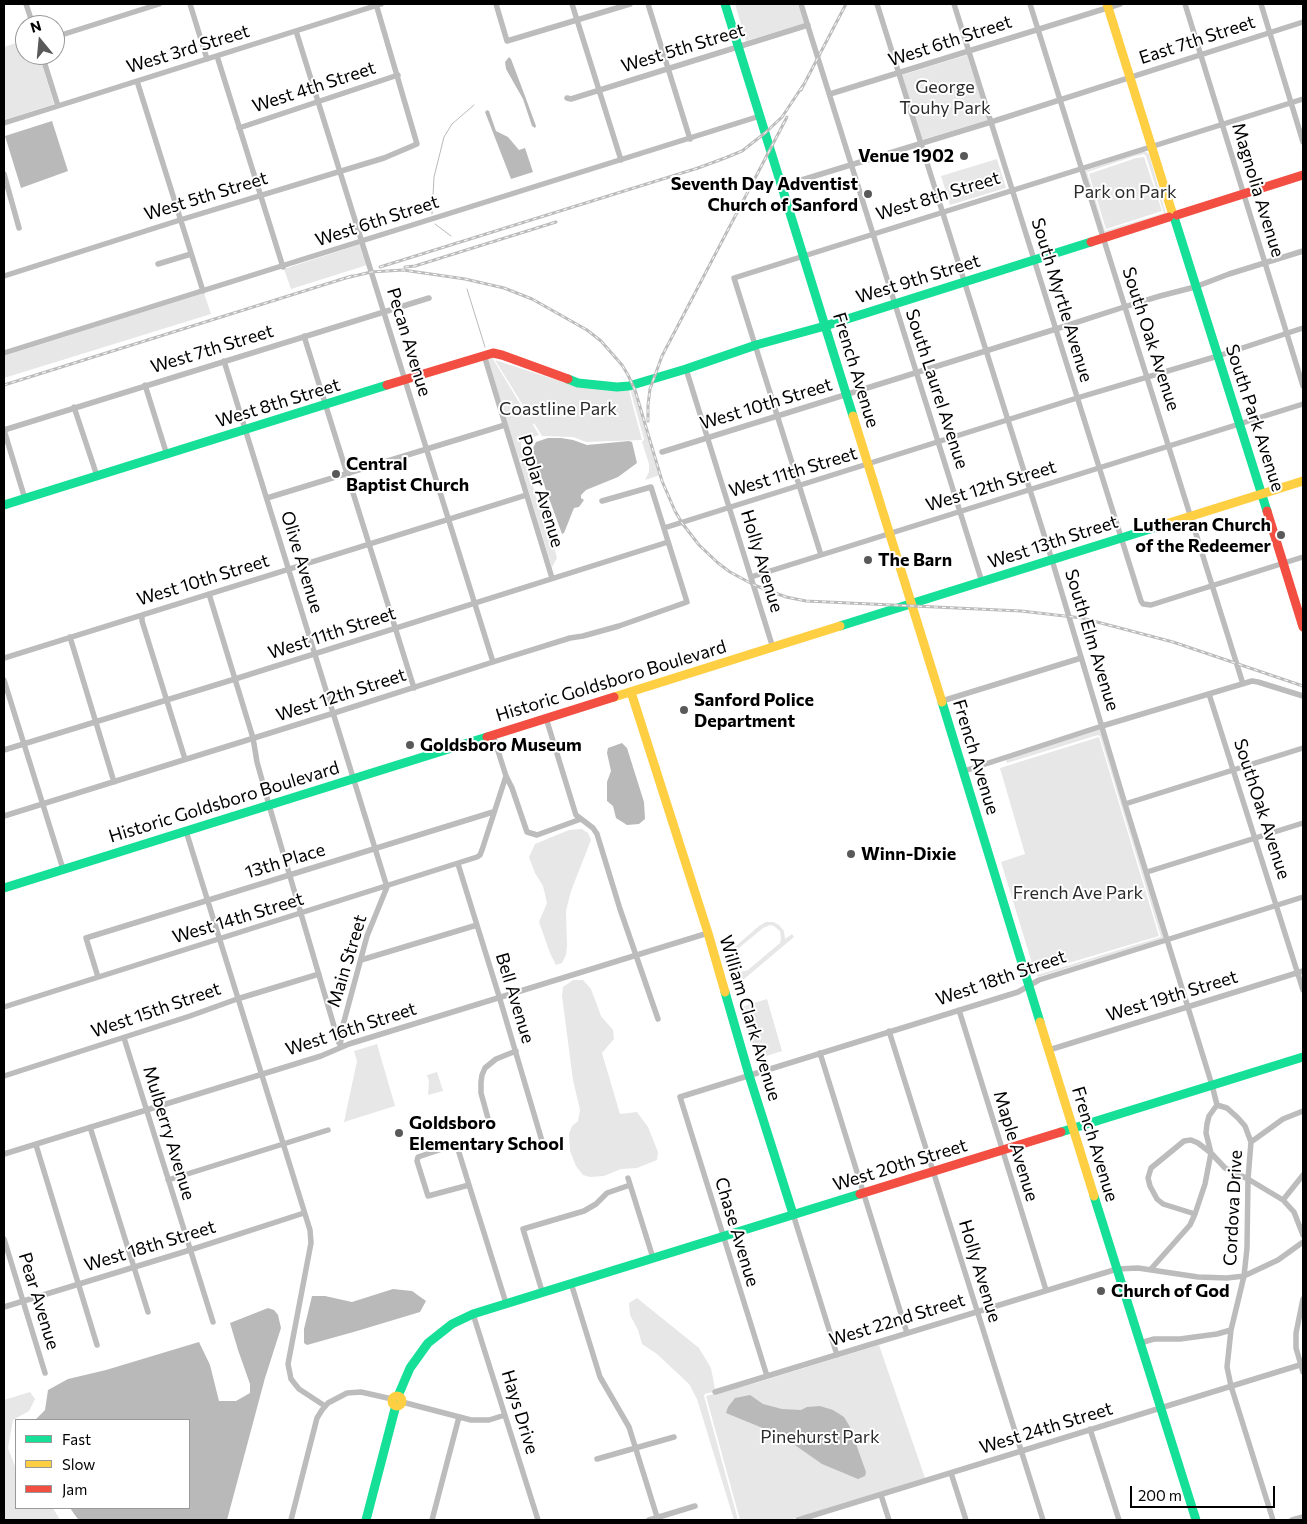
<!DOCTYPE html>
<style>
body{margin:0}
#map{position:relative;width:1307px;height:1524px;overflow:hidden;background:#fff;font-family:Commissioner,sans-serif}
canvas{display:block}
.frame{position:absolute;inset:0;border:5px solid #000;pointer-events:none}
.legend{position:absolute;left:15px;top:1419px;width:175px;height:90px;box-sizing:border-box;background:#fff;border:1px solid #999;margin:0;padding:6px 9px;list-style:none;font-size:15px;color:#000}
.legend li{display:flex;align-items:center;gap:10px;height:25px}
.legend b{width:25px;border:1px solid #999}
.north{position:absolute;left:15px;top:15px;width:50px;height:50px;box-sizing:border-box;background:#fff;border:1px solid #999;border-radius:50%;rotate:343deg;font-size:14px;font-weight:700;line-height:20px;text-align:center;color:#000}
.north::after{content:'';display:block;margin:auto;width:18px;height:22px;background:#595959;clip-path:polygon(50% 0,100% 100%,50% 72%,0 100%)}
.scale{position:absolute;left:1130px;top:1486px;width:145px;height:22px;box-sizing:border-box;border:2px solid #000;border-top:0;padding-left:6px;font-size:15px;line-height:18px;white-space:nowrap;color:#000;-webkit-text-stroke:4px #fff;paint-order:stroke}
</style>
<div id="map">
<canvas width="1307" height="1524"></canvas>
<div class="frame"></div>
<ul class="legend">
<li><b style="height:6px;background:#16e098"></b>Fast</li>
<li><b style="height:6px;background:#ffcf43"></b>Slow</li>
<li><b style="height:6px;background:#f24e42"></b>Jam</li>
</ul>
<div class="north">N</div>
<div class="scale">200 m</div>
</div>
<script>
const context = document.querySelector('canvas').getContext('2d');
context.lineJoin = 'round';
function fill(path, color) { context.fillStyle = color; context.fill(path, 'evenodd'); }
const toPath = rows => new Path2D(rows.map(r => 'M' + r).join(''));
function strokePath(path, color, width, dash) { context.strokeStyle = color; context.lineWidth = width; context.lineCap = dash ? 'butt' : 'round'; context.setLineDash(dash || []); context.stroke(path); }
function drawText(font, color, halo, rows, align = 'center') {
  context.font = font + ' Commissioner,sans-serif'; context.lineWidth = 4; context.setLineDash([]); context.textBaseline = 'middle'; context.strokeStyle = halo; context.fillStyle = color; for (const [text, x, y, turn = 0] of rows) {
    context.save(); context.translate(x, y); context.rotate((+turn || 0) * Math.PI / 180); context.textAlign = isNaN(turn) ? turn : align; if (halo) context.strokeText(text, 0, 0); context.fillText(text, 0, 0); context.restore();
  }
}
fill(toPath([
 [735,4,798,4,805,23,746,41],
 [25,40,25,55,39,55,54,104,4,120,4,47],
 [967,55,988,120,921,140,902,75],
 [1144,151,1149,154,1166,214,1105,234,1085,171],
 [1144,154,1146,156,1164,213,1105,231,1087,172,1135,156],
 [1144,157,1162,211,1106,229,1089,174,1136,158],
 [997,159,1006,188,950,205,941,176],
 [361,244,367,265,291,289,284,269],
 [204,293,211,314,4,378,4,356],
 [493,356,548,375,496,358,493,359,528,417,529,415,495,360,575,386,629,391,642,440,586,442,573,437,542,436,534,423,533,425,539,435,522,441,521,445,536,497,548,524,557,558,552,567,487,357],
 [633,388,660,475,645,480,649,472,649,464,642,442,644,439,630,389],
 [1101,729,1164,938,1038,977,1037,975,1161,937,1100,736,1098,735,1007,763,1006,760],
 [1099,737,1159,936,1035,973,1001,862,1025,854,1000,768],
 [582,829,588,833,591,840,571,891,566,911,567,946,566,955,562,963,556,965,550,953,539,922,547,903,543,886,535,873,529,857,535,844,569,830],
 [766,922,773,922,779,925,784,931,785,939,792,934,794,937,737,985,735,982,740,976,734,974,729,969,726,961,728,954,730,951,759,926],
 [770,925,774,926,780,931,781,939,780,943,748,970,741,972,734,970,730,961,733,953,763,928],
 [573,980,583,980,591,989,601,1016,613,1030,614,1039,602,1053,620,1114,637,1112,648,1127,658,1152,657,1160,637,1168,621,1169,604,1176,590,1177,583,1175,576,1166,570,1151,569,1134,572,1126,578,1121,580,1110,573,1080,562,996,563,987],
 [767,999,782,1051,757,1059,741,1007],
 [377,1044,395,1106,344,1122,357,1061,354,1051],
 [437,1072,443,1091,428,1095,429,1081,427,1075],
 [637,1298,699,1348,711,1368,715,1389,712,1390,713,1392,705,1394,704,1396,738,1520,734,1520,697,1399,689,1384,657,1354,642,1344,638,1330,630,1315,629,1303],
 [879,1345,925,1478,789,1520,740,1520,706,1396,762,1381],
 [30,1392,35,1399,29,1411,13,1420,8,1448,16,1469,16,1508,53,1508,60,1520,4,1520,4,1400]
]), '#e7e7e7');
fill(toPath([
 [509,57,511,59,525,96,536,126,535,128,532,126,523,99,506,69,505,62],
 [487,110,489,111,496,131,508,137,519,150,525,148,533,172,511,179,485,112],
 [52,121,68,171,21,188,5,136],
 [548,438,561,438,573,440,587,445,629,441,632,442,637,463,618,477,586,490,581,495,581,498,584,500,579,507,574,508,564,533,562,534,534,457,533,448,536,442],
 [622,743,627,748,644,802,645,819,639,824,627,825,616,818,613,806,607,801,607,782,611,771,607,753,608,748],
 [393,1289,412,1291,426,1301,420,1312,357,1331,307,1345,304,1343,304,1329,312,1296,325,1296,352,1302],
 [268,1308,274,1310,278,1315,281,1328,265,1378,227,1520,80,1520,77,1518,70,1508,189,1508,189,1420,35,1420,45,1410,48,1390,68,1379,106,1370,199,1342,210,1365,219,1401,236,1401,250,1393,250,1384,238,1350,230,1323],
 [750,1395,763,1404,782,1409,801,1410,807,1407,820,1406,833,1410,844,1417,850,1427,861,1458,866,1472,865,1476,858,1479,822,1464,782,1436,726,1413,728,1407,735,1398]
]), '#b9b9b9');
strokePath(toPath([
 [432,214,434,177,444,137,452,124,474,105],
 [435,224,451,236],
 [467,289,485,347]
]), '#b9b9b9', 1);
strokePath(toPath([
 [26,4,33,25],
 [190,4,207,59],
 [496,4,507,41,630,4],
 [572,4,621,160],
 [648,4,690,139],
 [801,4,982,582],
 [877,4,1052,560,1125,804,1212,1085,1217,1105,1209,1116,1207,1124,1206,1133,1211,1153,1225,1168,1248,1179,1283,1200,1294,1212,1303,1235],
 [954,4,1141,601,1143,604,1151,605,1303,557],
 [1030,4,1243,684],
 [1185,4,1303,386],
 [1261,4,1303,142],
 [296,31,493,662],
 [55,37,159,4],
 [42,55,58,106],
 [217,56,283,267],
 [137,81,203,291],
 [830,94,1120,4],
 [567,98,571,99,808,25],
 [4,123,381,4],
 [239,128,398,75],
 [4,174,19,228],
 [782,186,991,122,1303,22],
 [158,264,191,254],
 [4,276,180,220,384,158,417,144,376,4],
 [304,336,414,688],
 [4,353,760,116],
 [484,355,552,578],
 [224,361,387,887,367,936,343,1025,340,1047],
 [686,369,773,648],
 [145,385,167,455],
 [74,407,97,476],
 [4,430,429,298],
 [4,430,25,499],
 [662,452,1056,329,1124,307,1160,296,1195,287,1229,274,1303,251],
 [267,498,505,425],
 [664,528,1077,398,1218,356,1303,328],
 [821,555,734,278,1303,99],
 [751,577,1303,404],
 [209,594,253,738,257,762,269,805,339,1043],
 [142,615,142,621,185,759],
 [70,637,114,782],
 [4,658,526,495],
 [4,680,63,869],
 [1209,694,1303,990],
 [942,701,1081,658],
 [546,718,575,812,576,815,593,828,597,834,620,909,658,1019],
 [493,735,506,776,512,788,527,832,537,835,581,819],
 [4,750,235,679,668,542],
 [964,771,1102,726,1252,681,1258,682,1303,696],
 [1125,804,1303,748],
 [4,816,334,713,493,662,570,638,583,636,619,626,687,602,651,487,602,501],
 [186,831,310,1230,311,1243,288,1364,291,1379,299,1389,325,1406],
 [458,864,499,996,542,1141],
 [1147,872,1303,823],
 [361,960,477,925],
 [98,977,86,938,493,812],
 [4,1007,477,857,480,855,482,850,506,776],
 [959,1010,1046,1290],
 [889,1031,1043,1520],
 [124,1038,213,1322],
 [1049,1050,1303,971],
 [820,1053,907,1333],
 [4,1076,190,1016,237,999,319,974],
 [1217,1105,1227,1108,1238,1118,1245,1126,1251,1142,1248,1179,1247,1248,1244,1276,1231,1330,1227,1367,1231,1386,1273,1520],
 [489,1122,481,1093,481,1082,482,1075,485,1068,496,1059,516,1051],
 [90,1127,148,1312],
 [1251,1142,1283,1119,1303,1111],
 [36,1145,97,1345],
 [4,1154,321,1056,349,1044,708,933],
 [628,1178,653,1258],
 [168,1180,328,1130],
 [469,1185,428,1196,417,1161,418,1157,454,1145,457,1146,469,1185,506,1303],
 [1283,1200,1303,1175],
 [793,1214,837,1355],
 [4,1239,45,1373],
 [1151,1269,1190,1225,1195,1214,1205,1184,1211,1153,1198,1143,1191,1140,1184,1141,1151,1168,1148,1178,1150,1186,1157,1199,1163,1204,1195,1214],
 [571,1283,600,1377,629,1427,658,1520],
 [542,1291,523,1229,584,1211,596,1204,607,1193,630,1185],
 [1303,1299,1296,1333,1296,1348,1303,1372],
 [4,1307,190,1250,304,1213],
 [473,1314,538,1520],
 [1140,1343,1154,1339,1180,1339,1217,1334,1231,1330],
 [767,1376,680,1097,1018,992,1039,980,1303,897],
 [715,1392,1117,1269,1138,1268,1198,1277,1227,1278,1244,1276,1278,1260,1303,1242],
 [402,1402,471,1420,489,1420,505,1415],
 [1090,1429,1119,1520],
 [597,1459,674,1437],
 [951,1473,966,1520],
 [881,1495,889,1520],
 [291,1520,317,1418,322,1410,328,1403,347,1393,361,1392,392,1399],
 [432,1520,459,1417],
 [649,1520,695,1506],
 [798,1520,1303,1364],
 [1292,1520,1303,1517]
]), '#bcbcbc', 5.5);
strokePath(toPath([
 [725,4,853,416],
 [1175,220,1267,511],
 [568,379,578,383,617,387,629,386,686,369,756,345,825,326,1091,242],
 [4,505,387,385],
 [840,626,1166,524],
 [942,702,1040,1022],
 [4,888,487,737],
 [725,992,749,1075,793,1214],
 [1061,1132,1303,1057],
 [1094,1196,1196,1520],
 [398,1396,410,1368,428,1343,452,1324,473,1314,860,1194],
 [366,1520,396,1405]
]), '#16e098', 9);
strokePath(toPath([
 [1107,4,1172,212],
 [853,416,942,702],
 [1166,524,1303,481],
 [631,692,708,933,725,992],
 [614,697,840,626],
 [1040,1022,1094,1196],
 '392 1401a5 5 0 1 1 10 0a5 5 0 1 1-10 0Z'
]), '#ffcf43', 9);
strokePath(toPath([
 [1177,215,1303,175],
 [1091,242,1169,217],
 [387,385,493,353,502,355,568,379],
 [1267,511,1303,627],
 [487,737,614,697],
 [860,1194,1061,1132]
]), '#f24e42', 9);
const rail = toPath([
 [801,90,846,4],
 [380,267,698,168,725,158,742,151,765,133,782,117,804,84],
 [405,267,415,266,556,222],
 [346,278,371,272,403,270,465,279,504,288,532,299,587,330,601,341,622,365,628,375,635,390,662,481,675,511,682,523,699,545,718,563,730,572,754,585,786,597,806,601,1021,611,1082,618,1173,642,1303,686],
 [4,385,352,276],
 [648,421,648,405,650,389,662,356,787,117]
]);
strokePath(rail, '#bcbcbc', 3);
strokePath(rail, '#fff', 1, [4]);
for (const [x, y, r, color] of [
 [964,156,5,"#595959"],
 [868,194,5,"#595959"],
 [336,474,5,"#595959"],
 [1281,535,5,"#595959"],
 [868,560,5,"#595959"],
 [684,710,5,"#595959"],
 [410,745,5,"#595959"],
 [851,854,5,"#595959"],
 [399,1133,5,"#595959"],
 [1101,1291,5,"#595959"]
]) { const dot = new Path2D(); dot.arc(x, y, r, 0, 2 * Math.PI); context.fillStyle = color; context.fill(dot); strokePath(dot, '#fff', 2); }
drawText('18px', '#000', '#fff', [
 ["East 7th Street",1197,40,-18],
 ["West 6th Street",950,41,-18],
 ["West 5th Street",683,48,-17],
 ["West 3rd Street",188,49,-17],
 ["West 4th Street",314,87,-18],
 ["Magnolia Avenue",1258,190,73],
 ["West 5th Street",206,196,-17],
 ["West 8th Street",938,196,-17],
 ["West 6th Street",377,221,-18],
 ["West 9th Street",918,279,-17],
 ["South Myrtle Avenue",1062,300,73],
 ["South Oak Avenue",1151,339,72],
 ["Pecan Avenue",409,342,73],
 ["West 7th Street",212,349,-17],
 ["French Avenue",856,370,73],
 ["South Laurel Avenue",937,389,72],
 ["West 8th Street",278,403,-17],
 ["West 10th Street",766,404,-17],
 ["South Park Avenue",1255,418,72],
 ["West 11th Street",793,472,-17],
 ["West 12th Street",991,486,-17],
 ["Poplar Avenue",541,491,73],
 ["West 13th Street",1053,542,-18],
 ["Holly Avenue",762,561,73],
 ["Olive Avenue",302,562,73],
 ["West 10th Street",203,580,-17],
 ["West 11th Street",332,633,-18],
 ["South Elm Avenue",1092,640,73],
 ["Historic Goldsboro Boulevard",611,681,-17],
 ["West 12th Street",341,695,-18],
 ["French Avenue",976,757,73],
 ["Historic Goldsboro Boulevard",224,802,-17],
 ["SouthOak Avenue",1262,809,72],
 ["13th Place",285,861,-17],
 ["West 14th Street",238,918,-17],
 ["Main Street",347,961,-73],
 ["West 18th Street",1001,978,-19],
 ["West 19th Street",1172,996,-17],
 ["Bell Avenue",515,998,73],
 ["West 15th Street",156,1010,-19],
 ["William Clark Avenue",750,1018,73],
 ["West 16th Street",351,1029,-18],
 ["Mulberry Avenue",169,1133,73],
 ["French Avenue",1095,1144,73],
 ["Maple Avenue",1016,1146,73],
 ["West 20th Street",900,1165,-17],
 ["Cordova Drive",1233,1208,-87],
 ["Chase Avenue",737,1232,73],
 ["West 18th Street",150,1246,-17],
 ["Holly Avenue",980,1271,73],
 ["Pear Avenue",39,1301,73],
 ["West 22nd Street",897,1320,-17],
 ["Hays Drive",520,1412,73],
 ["West 24th Street",1046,1428,-17]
]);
drawText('18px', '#2b2b2b', '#fff', [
 ["George",945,87],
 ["Touhy Park",945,108],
 ["Park on Park",1125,192],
 ["Coastline Park",558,409],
 ["French Ave Park",1078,893],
 ["Pinehurst Park",820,1437]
]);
drawText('bold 18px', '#000', '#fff', [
 ["Venue 1902",954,156,"right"],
 ["Seventh Day Adventist",858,184,"right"],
 ["Church of Sanford",858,205,"right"],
 ["Central",346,464],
 ["Baptist Church",346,485],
 ["Lutheran Church",1271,525,"right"],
 ["of the Redeemer",1271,546,"right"],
 ["The Barn",878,560],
 ["Sanford Police",694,700],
 ["Department",694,721],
 ["Goldsboro Museum",420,745],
 ["Winn-Dixie",861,854],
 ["Goldsboro",409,1123],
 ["Elementary School",409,1144],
 ["Church of God",1111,1291]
], 'left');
</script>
